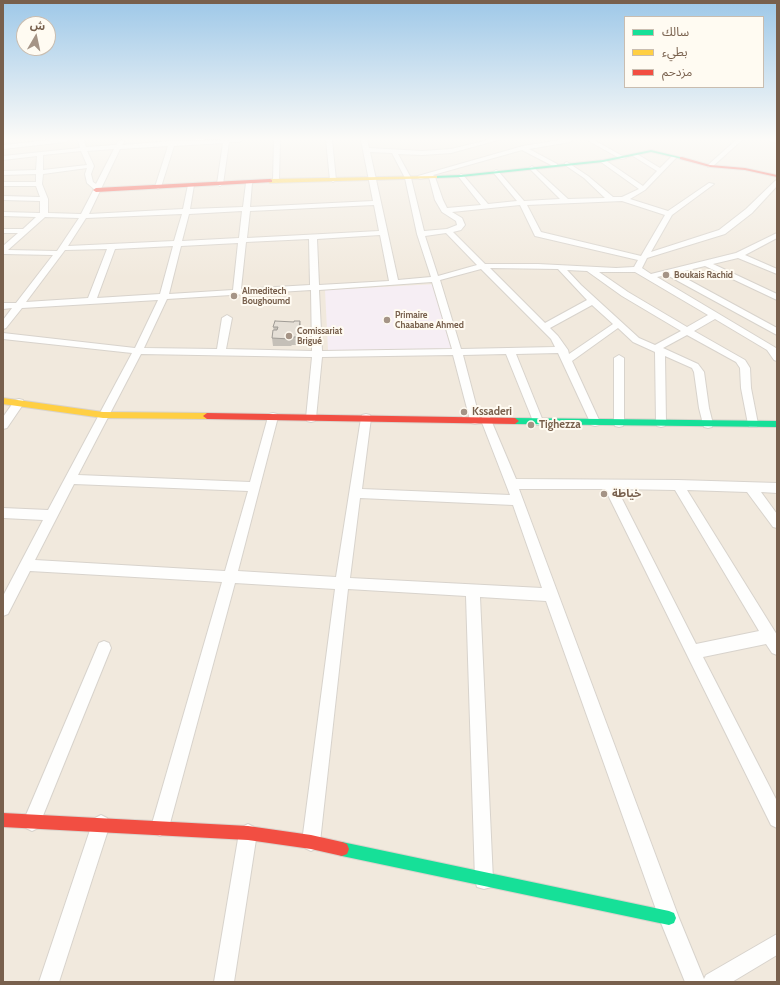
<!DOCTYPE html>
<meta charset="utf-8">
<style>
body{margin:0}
#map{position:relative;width:780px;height:985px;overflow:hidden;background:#f9f6ef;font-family:Cabin,"Noto Sans Arabic",sans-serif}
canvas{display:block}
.frame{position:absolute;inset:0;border:4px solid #78604d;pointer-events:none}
.legend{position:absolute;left:624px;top:16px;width:140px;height:72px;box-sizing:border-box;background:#fffbf2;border:1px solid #c9bdb0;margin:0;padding:5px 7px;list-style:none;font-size:12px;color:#78604d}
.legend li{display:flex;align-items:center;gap:8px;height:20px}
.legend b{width:20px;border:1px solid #c9bdb0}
.north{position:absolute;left:16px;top:16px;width:40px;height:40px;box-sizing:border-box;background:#fffbf2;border:1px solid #c9bdb0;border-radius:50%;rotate:9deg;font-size:11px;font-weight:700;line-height:16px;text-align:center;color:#78604d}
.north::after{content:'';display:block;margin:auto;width:14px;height:18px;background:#a59486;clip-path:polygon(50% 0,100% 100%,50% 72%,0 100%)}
</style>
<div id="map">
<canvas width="780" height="985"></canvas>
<div class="frame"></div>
<ul class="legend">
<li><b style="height:5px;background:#16e098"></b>سالك</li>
<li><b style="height:5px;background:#ffcf43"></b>بطيء</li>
<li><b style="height:5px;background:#f24e42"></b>مزدحم</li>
</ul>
<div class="north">ش</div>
</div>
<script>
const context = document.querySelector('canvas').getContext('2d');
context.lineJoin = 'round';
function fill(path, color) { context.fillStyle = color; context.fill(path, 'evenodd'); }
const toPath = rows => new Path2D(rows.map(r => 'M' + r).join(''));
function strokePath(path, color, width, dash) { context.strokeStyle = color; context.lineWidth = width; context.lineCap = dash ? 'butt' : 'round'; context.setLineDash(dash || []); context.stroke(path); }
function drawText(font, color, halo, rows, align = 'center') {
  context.font = font + ' Cabin,"Noto Sans Arabic",sans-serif'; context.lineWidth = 4; context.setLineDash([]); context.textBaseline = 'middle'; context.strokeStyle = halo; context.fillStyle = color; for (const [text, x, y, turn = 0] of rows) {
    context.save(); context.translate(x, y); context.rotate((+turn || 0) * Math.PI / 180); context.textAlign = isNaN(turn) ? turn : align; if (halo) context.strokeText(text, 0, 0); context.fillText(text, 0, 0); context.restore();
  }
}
fill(toPath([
 [3,140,777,140,777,982,3,982]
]), '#f1e9dd');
fill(toPath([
 [436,284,457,350,328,350,325,290]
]), '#f6eef4');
const street = toPath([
 [50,140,68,140,65,142,3,149,3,145,50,140],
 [78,140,84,140,86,147,116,145,119,140,124,141,122,145,172,141,242,140,239,142,229,142,223,184,220,186,217,184,223,143,174,146,161,187,158,189,155,187,168,146,120,149,89,214,183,209,188,185,191,183,194,185,190,209,243,207,246,183,249,181,252,183,250,207,373,201,361,140,367,140,369,148,422,151,451,149,488,140,498,140,451,153,422,155,398,154,411,178,424,231,447,229,457,225,456,221,442,212,435,200,429,177,420,179,418,178,418,176,523,146,560,140,573,140,570,142,529,149,557,164,557,166,553,166,522,150,433,175,435,177,443,200,447,208,481,205,458,176,461,174,463,175,488,204,517,201,493,172,496,170,498,171,524,201,560,199,529,168,532,166,568,199,605,198,584,178,565,165,565,163,567,162,588,176,613,197,622,197,639,189,601,162,601,160,605,160,643,186,657,171,633,156,633,154,637,154,660,168,672,156,676,156,676,158,645,190,630,199,668,211,709,183,714,184,672,215,651,252,719,230,746,209,775,181,777,180,777,186,752,213,725,234,647,258,642,268,651,274,736,253,777,233,777,238,745,255,777,269,777,274,738,258,713,264,777,294,777,300,705,266,676,273,777,328,777,335,667,275,657,277,776,348,777,361,774,360,767,350,715,319,694,331,745,360,750,368,751,388,758,424,757,427,749,427,748,424,741,388,740,368,736,362,687,335,663,348,698,364,704,372,709,408,713,424,712,427,708,428,704,427,703,424,699,408,694,372,692,368,665,356,666,423,665,426,661,427,657,426,656,423,655,352,633,342,618,328,572,361,600,422,599,425,595,426,591,425,590,422,558,353,516,354,543,421,542,424,538,425,534,424,533,421,506,354,463,355,480,420,479,423,475,424,471,423,470,420,453,355,322,357,316,418,315,421,311,422,307,421,306,418,312,357,141,354,78,475,250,482,268,417,269,414,273,413,277,414,278,417,238,571,336,577,361,418,362,415,366,414,370,415,371,418,362,489,510,495,481,420,482,417,486,416,490,417,491,420,516,479,678,480,777,483,777,493,761,492,777,514,777,528,773,527,747,492,687,490,777,635,777,655,772,653,766,644,703,657,777,801,777,828,771,825,605,489,519,489,679,918,704,979,706,975,777,934,777,955,732,982,685,982,659,918,546,601,480,597,493,880,491,887,484,889,477,887,475,880,466,596,348,589,320,842,317,848,311,851,305,848,302,842,335,589,235,583,169,827,166,833,160,836,154,833,151,827,222,582,30,571,8,614,3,616,3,596,43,520,3,518,3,508,48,510,132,353,3,339,3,333,135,348,158,300,22,308,6,328,3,329,3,320,12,308,3,309,3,303,16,303,53,255,3,254,3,246,18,233,3,233,3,229,23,229,36,217,3,216,3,212,40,213,40,201,3,200,3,196,40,197,36,186,3,186,3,182,36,182,36,174,3,175,3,171,36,170,37,156,3,160,3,156,80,148,78,140],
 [114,149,96,184,93,182,91,174,94,166,87,151,114,149],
 [81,151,87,165,43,170,43,155,81,151],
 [370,152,392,153,405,178,417,234,431,277,398,280,370,152],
 [87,168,85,174,87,183,94,189,81,214,48,213,48,199,42,184,43,174,87,168],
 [622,201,665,215,641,256,541,232,527,205,622,201],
 [374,205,379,231,247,238,250,211,374,205],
 [520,205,535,236,638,260,634,267,616,268,538,264,485,264,453,232,461,230,465,225,462,218,452,212,520,205],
 [242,211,239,238,182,241,189,214,242,211],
 [182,214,174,241,68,246,86,218,182,214],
 [45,217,79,218,57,251,8,250,45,217],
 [446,233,477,265,438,276,425,236,446,233],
 [380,235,389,281,319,285,317,239,380,235],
 [309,239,310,285,241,289,246,242,309,239],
 [238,243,233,290,169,294,181,246,238,243],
 [173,246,160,294,97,298,115,249,173,246],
 [107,249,88,298,26,302,65,250,107,249],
 [490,268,558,269,587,300,545,323,490,268],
 [481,269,551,339,555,347,461,349,440,280,481,269],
 [567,270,587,271,622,296,681,331,655,345,639,338,581,285,567,270],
 [599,272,635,272,708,315,687,327,628,292,599,272],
 [432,282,452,349,322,351,319,290,432,282],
 [311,290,312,351,226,349,232,318,227,315,222,318,217,349,144,348,167,299,311,290],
 [592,305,613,324,569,354,568,350,558,336,550,328,592,305],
 [74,484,248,491,225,571,35,560,74,484],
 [617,489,675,490,759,631,696,644,617,489],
 [360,498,513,505,542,588,350,578,360,498],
 [274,140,280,140,279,181,276,183,273,181,274,140],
 [326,140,332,140,336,180,333,182,330,180,326,140],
 [587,140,594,140,626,158,621,159,587,140],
 [736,140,742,140,712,167,708,167,708,165,736,140],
 [769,140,777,140,777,143,770,141,769,140],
 [619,355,624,358,624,423,623,426,619,427,615,426,614,423,614,358,619,355],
 [19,399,23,400,24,403,7,428,3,429,3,417,15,400,19,399],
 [104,641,109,643,111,648,38,828,32,831,26,828,23,822,99,643,104,641],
 [101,815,107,818,110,824,59,982,39,982,92,824,95,818,101,815],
 [248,824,254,827,257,833,234,982,214,982,239,833,242,827,248,824]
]);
const fast = toPath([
 [651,150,684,158,682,159,651,152,603,162,461,177,435,178,433,177,435,176,461,175,603,160,651,150],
 [515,418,777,421,777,427,515,424,511,421,515,418],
 [342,842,669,911,674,913,676,918,674,923,669,925,342,856,337,854,335,849,337,844,342,842]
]);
const slow = toPath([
 [435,176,437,176,437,178,270,183,267,181,270,179,435,176],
 [3,398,103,412,207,413,211,416,207,419,103,418,3,404,3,398]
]);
const jam = toPath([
 [682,157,710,165,745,168,777,175,777,177,745,170,710,167,680,159,680,157,682,157],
 [270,179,272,180,272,182,96,192,93,190,96,188,270,179],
 [207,413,515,418,519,421,515,424,207,419,203,416,207,413],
 [3,813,248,826,311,835,342,842,347,844,349,849,347,854,342,856,311,849,248,840,3,827,3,813]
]);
strokePath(street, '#d8d3cc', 2);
strokePath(fast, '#d9d3cc', 2);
strokePath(slow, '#d9d3cc', 2);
strokePath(jam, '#d9d3cc', 2);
fill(street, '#fefefd');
fill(fast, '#16e098');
fill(slow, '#ffcf43');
fill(jam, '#f24e42');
fill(toPath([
 [294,322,301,328,299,345,292,345,291,346,273,346,272,338,274,330,273,327]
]), '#c5c0b8');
fill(toPath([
 [300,321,301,328,299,345,298,337]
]), '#a09c96');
const building = toPath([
 [275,321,294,322,294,321,300,321,298,337,290,337,290,339,272,338,273,330,277,330,278,327,273,327,275,321]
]);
fill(building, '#e5dfd6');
strokePath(building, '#a09c96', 1);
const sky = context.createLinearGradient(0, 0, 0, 278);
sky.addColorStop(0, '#9ec8e8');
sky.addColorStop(0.5, '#fcfbf8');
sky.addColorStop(1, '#fcfbf800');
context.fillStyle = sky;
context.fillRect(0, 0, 780, 278);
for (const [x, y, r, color] of [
 [666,275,4,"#a59486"],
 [234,296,4,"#a59486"],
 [387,320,4,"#a59486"],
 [289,336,4,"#a59486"],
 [464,412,4,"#a59486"],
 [531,425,4,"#a59486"],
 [604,494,4,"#a59486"]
]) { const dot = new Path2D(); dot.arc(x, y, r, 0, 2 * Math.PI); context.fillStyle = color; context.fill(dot); strokePath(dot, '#fffbf2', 1.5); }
drawText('bold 9px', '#78604d', '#fffbf2', [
 ["Boukais Rachid",674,275],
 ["Almeditech",242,291],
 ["Boughoumd",242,301],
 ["Primaire",395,315],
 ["Chaabane Ahmed",395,325],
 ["Comissariat",297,331],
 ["Brigué",297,341]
], 'left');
drawText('bold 11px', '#78604d', '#fffbf2', [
 ["Kssaderi",472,412],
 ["Tighezza",539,425],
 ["خياطة",612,494]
], 'left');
</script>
